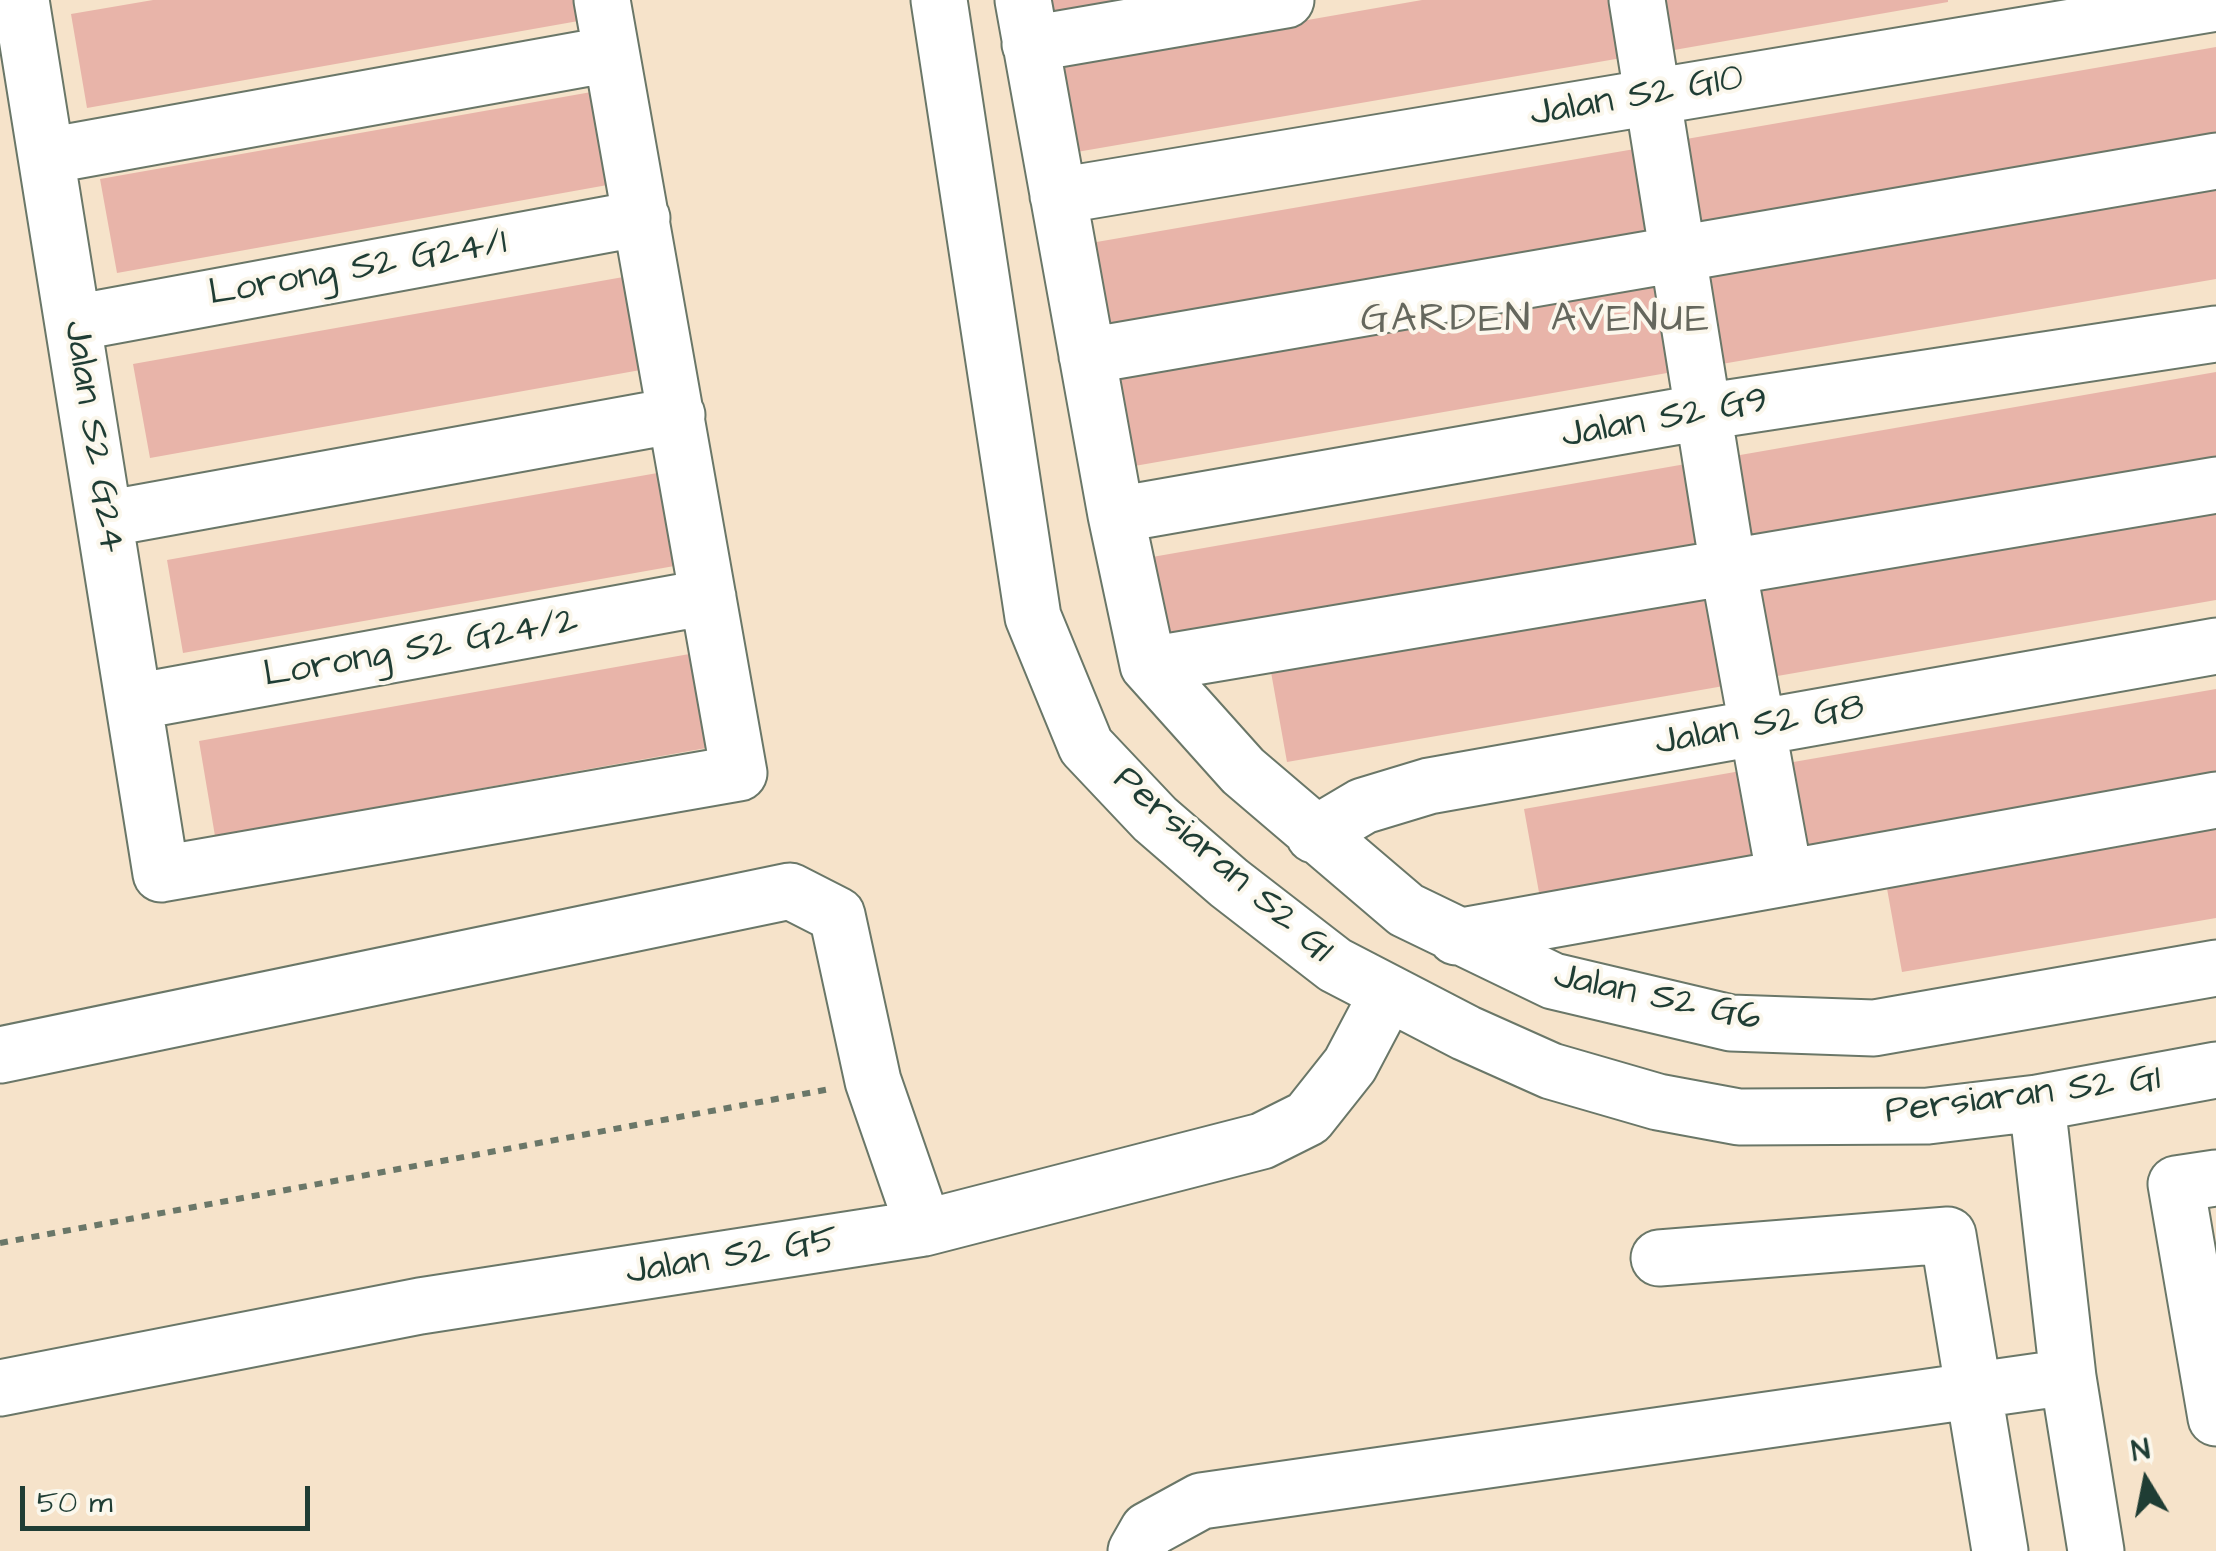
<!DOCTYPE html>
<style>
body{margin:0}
#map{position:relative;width:2216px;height:1551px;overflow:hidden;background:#f6e3ca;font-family:"Architects Daughter",sans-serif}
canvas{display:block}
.north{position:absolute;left:2096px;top:1431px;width:100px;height:100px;-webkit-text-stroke:8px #fbf7ec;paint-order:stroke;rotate:350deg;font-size:28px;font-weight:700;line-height:40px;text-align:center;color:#1f3d34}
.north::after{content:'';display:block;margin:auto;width:35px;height:45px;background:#1f3d34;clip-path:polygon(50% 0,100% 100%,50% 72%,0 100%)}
.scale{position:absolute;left:20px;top:1486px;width:290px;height:45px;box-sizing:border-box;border:5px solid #1f3d34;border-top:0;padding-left:12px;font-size:30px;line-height:35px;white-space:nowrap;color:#1f3d34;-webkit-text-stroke:8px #fbf7ec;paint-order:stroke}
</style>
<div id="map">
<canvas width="2216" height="1551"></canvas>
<div class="north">N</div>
<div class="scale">50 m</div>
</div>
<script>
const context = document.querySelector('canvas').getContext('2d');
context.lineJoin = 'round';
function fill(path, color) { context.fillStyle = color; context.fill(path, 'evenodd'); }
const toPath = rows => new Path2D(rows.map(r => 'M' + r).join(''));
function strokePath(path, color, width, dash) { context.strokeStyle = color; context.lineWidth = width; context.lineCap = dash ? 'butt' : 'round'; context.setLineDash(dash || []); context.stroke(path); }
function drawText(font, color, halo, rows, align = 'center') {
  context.font = font + ' "Architects Daughter",sans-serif'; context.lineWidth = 8; context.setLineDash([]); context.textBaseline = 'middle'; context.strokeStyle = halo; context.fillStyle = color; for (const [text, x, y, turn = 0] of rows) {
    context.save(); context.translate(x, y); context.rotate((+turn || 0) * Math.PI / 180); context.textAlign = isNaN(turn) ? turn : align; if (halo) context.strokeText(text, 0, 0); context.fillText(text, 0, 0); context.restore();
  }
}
fill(toPath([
 [153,0,580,0,584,20,87,108,71,14],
 [1043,0,1174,0,1047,24],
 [1422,0,1629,0,1639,55,1071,153,1056,64],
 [1648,0,1948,0,1948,2,1657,53],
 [2216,47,2216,139,1685,231,1669,142],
 [597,91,613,184,117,273,100,179],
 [1652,146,1668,235,1100,334,1085,244],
 [2216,186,2216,279,1710,366,1695,277],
 [629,276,646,369,150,458,133,364],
 [1675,280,1690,369,1123,468,1107,379],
 [2216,372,2216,465,1738,548,1723,458],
 [1703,461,1718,550,1150,649,1135,560],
 [663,472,680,565,183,653,167,560],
 [2216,508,2216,600,1760,679,1744,590],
 [1725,594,1741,683,1287,762,1271,672],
 [695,653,712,747,215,836,199,741],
 [2216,689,2216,781,1791,855,1776,765],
 [1752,769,1767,858,1540,898,1524,809],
 [2216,825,2216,918,1902,972,1886,883]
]), '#e8b4a9');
const minor = toPath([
 [21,0,161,874,739,773,602,0],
 [939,0,1033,617,1086,746,1155,819,1229,883,1335,965,1466,1033,1551,1071,1658,1102,1739,1117,1928,1116,2037,1103,2216,1070],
 [1023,0,1116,515,1148,665,1243,771,1406,910,1553,981,1731,1023,1874,1028,2216,968],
 [1030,44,1286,0],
 [47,156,611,54],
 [1058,196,2216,3],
 [74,323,642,218],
 [1087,356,2216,161],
 [1116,515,1703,412,2216,334],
 [105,519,677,415],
 [1148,665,2216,485],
 [134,702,708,597],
 [1314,835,1363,806,1429,786,2216,646],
 [1785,878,2216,800],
 [1456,937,1785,878,1728,567,1637,0],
 [0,1055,790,891,837,915,873,1081,924,1228],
 [2037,1103,2068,1377,2096,1551],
 [2216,1178,2176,1184,2216,1418],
 [1659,1258,1948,1235,2000,1551],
 [0,1388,420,1306,924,1228,1262,1141,1308,1118,1350,1065,1388,993],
 [1136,1551,1148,1530,1201,1501,2068,1377]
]);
strokePath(minor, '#6a7768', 59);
strokePath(toPath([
 [0,1243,830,1089]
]), '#6a7768', 6, [8, 8]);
strokePath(minor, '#fff', 55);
drawText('38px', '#1f3d34', '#fbf7ec', [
 ["Jalan S2 G10",1637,98,-10],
 ["Lorong S2 G24/1",358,270,-10],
 ["Jalan S2 G9",1665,420,-10],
 ["Jalan S2 G24",92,437,81],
 ["Lorong S2 G24/2",421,650,-10],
 ["Jalan S2 G8",1760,727,-10],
 ["Persiaran S2 G1",1222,866,41],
 ["Jalan S2 G6",1657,999,12],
 ["Persiaran S2 G1",2023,1097,-7],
 ["Jalan S2 G5",732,1258,-9]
]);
context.letterSpacing = '2.5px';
drawText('40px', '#65675d', '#fbf7ec', [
 ["GARDEN AVENUE",1536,322]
]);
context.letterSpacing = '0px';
</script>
